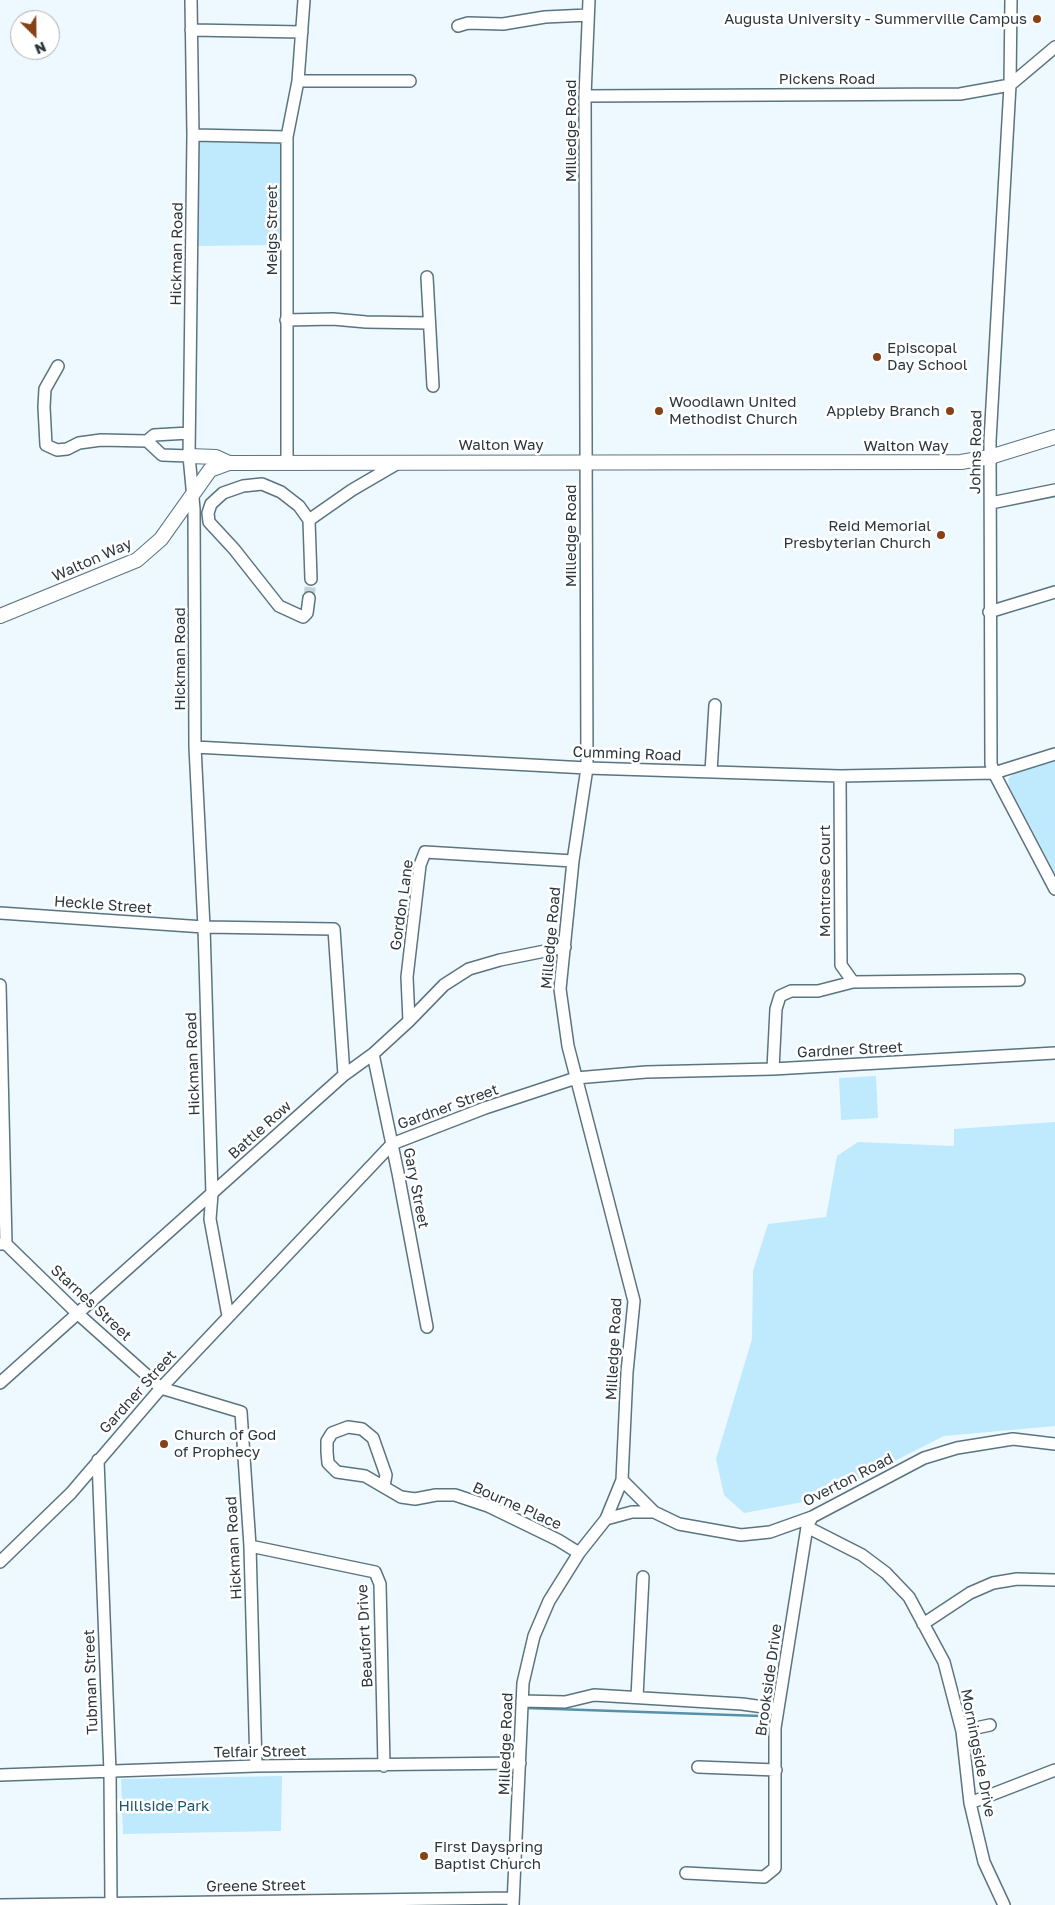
<!DOCTYPE html>
<style>
body{margin:0}
#map{position:relative;width:1055px;height:1905px;overflow:hidden;background:#eef9ff;font-family:"Golos Text",sans-serif}
canvas{display:block}
.north{position:absolute;left:10px;top:10px;width:50px;height:50px;box-sizing:border-box;background:#fff;border:1px solid #abafb1;border-radius:50%;rotate:157deg;font-size:14px;font-weight:700;line-height:20px;text-align:center;color:#2c373d}
.north::after{content:'';display:block;margin:auto;width:18px;height:22px;background:#864117;clip-path:polygon(50% 0,100% 100%,50% 72%,0 100%)}
</style>
<div id="map">
<canvas width="1055" height="1905"></canvas>
<div class="north">N</div>
</div>
<script>
const context = document.querySelector('canvas').getContext('2d');
context.lineJoin = 'round';
function fill(path, color) { context.fillStyle = color; context.fill(path, 'evenodd'); }
const toPath = rows => new Path2D(rows.map(r => 'M' + r).join(''));
function strokePath(path, color, width, dash) { context.strokeStyle = color; context.lineWidth = width; context.lineCap = dash ? 'butt' : 'round'; context.setLineDash(dash || []); context.stroke(path); }
function drawText(font, color, halo, rows, align = 'center') {
  context.font = font + ' "Golos Text",sans-serif'; context.lineWidth = 5; context.setLineDash([]); context.textBaseline = 'middle'; context.strokeStyle = halo; context.fillStyle = color; for (const [text, x, y, turn = 0] of rows) {
    context.save(); context.translate(x, y); context.rotate((+turn || 0) * Math.PI / 180); context.textAlign = isNaN(turn) ? turn : align; if (halo) context.strokeText(text, 0, 0); context.fillText(text, 0, 0); context.restore();
  }
}
fill(toPath([
 [199,142,281,143,281,245,196,246],
 [1055,760,1055,873,1009,786,1008,779,1014,773],
 [876,1076,878,1118,841,1120,839,1078],
 [1055,1122,1055,1426,944,1436,819,1499,744,1513,724,1495,716,1459,752,1339,753,1271,768,1224,826,1217,837,1156,858,1142,954,1146,954,1129],
 [282,1776,281,1831,123,1834,121,1779]
]), '#bfe9fd');
strokePath(toPath([
 [526,1708,761,1716]
]), '#5890a9', 2.5);
strokePath(toPath([
 [309,598,311,579]
]), '#c7d2d8', 11, [11, 5.5]);
const minor = toPath([
 [191,0,193,135,189,456,194,509,195,747,204,927,212,1194,210,1219,228,1316],
 [1011,0,1010,85,990,441,991,764,994,773,1055,889],
 [458,26,468,23,503,24,545,17,588,15],
 [191,30,302,32],
 [298,81,410,81],
 [585,96,960,94,1010,85,1055,47],
 [193,135,287,137],
 [427,277,433,386],
 [286,320,333,319,366,322,429,323],
 [58,366,45,389,44,407,46,445,57,450,67,449,79,443,101,440,147,441,154,435,189,433],
 [147,441,162,455,189,456],
 [287,461,287,137,298,81,304,0],
 [991,503,1055,490],
 [311,579,309,520,352,490,400,462],
 [309,598,307,613,303,617,279,606,234,549,209,522,208,513,211,504,223,493,243,486,262,484,281,492,299,506,309,520],
 [989,612,1055,592],
 [195,747,587,768,840,776,994,773,1055,754],
 [711,772,715,705],
 [840,776,841,965,853,982],
 [0,913,204,927,334,929,344,1075],
 [0,985,6,1244],
 [409,1021,407,977,420,865,425,852,573,861],
 [373,1054,398,1173,427,1327],
 [773,1069,776,1009,780,996,791,991,818,991,853,982,1019,980],
 [0,1244,6,1244,77,1313,161,1388,241,1412,250,1546,256,1766],
 [0,1383,344,1075,373,1054,409,1021,444,985,469,969,500,960,565,947],
 [98,1460,110,1772,111,1903],
 [622,1480,654,1512,679,1524,741,1535,770,1532,812,1517,924,1458,957,1448,1013,1439,1055,1444],
 [384,1486,386,1475,373,1438,362,1429,348,1427,332,1433,327,1441,327,1452,328,1463,337,1472,365,1476,401,1497,415,1499,436,1495,455,1495,488,1506,558,1540,579,1553],
 [812,1517,807,1527,862,1555,886,1573,909,1597,944,1662,962,1731,970,1803,984,1862,1004,1905],
 [606,1519,632,1512,654,1512],
 [250,1546,375,1572,380,1584,384,1766],
 [0,1562,71,1493,161,1388,392,1144,485,1108,576,1078,646,1072,773,1069,1055,1053],
 [923,1624,970,1593,993,1583,1017,1579,1055,1580],
 [637,1697,643,1577],
 [522,1701,565,1702,594,1695,742,1704,778,1709],
 [962,1731,990,1725],
 [698,1767,776,1770],
 [0,1775,256,1766,520,1763],
 [970,1803,1055,1770],
 [686,1873,764,1877,775,1868,775,1728,807,1527],
 [0,1905,513,1898],
 [513,1905,523,1683,534,1636,549,1601,579,1553,606,1519,622,1480,627,1372,634,1301,568,1046,560,989,573,861,587,768,585,96,589,0]
]);
const major = toPath([
 [189,456,216,457,229,463],
 [0,616,137,560,161,539,210,470,229,463,961,462,990,457,1055,437]
]);
strokePath(minor, '#5a7480', 14);
strokePath(major, '#5a7480', 16);
strokePath(minor, '#fff', 11);
strokePath(major, '#fff', 14);
for (const [x, y, r, color] of [
 [1037,19,5,"#864117"],
 [877,357,5,"#864117"],
 [659,411,5,"#864117"],
 [950,411,5,"#864117"],
 [941,535,5,"#864117"],
 [164,1444,5,"#864117"],
 [424,1856,5,"#864117"]
]) { const dot = new Path2D(); dot.arc(x, y, r, 0, 2 * Math.PI); context.fillStyle = color; context.fill(dot); strokePath(dot, '#fff', 2); }
drawText('15px', '#2c373d', '#fff', [
 ["Augusta University - Summerville Campus",1027,19,"right"],
 ["Episcopal",887,348],
 ["Day School",887,365],
 ["Woodlawn United",669,402],
 ["Methodist Church",669,419],
 ["Appleby Branch",940,411,"right"],
 ["Reid Memorial",931,526,"right"],
 ["Presbyterian Church",931,543,"right"],
 ["Church of God",174,1435],
 ["of Prophecy",174,1452],
 ["First Dayspring",434,1847],
 ["Baptist Church",434,1864]
], 'left');
drawText('15px', '#2c373d', '#fff', [
 ["Pickens Road",827,79],
 ["Milledge Road",571,131,-90],
 ["Meigs Street",272,230,-90],
 ["Hickman Road",177,254,-89],
 ["Walton Way",501,445],
 ["Walton Way",906,446],
 ["Johns Road",976,452,-89],
 ["Milledge Road",571,536,-90],
 ["Walton Way",92,560,-24],
 ["Hickman Road",180,659,-90],
 ["Cumming Road",627,754,2],
 ["Montrose Court",825,881,-90],
 ["Heckle Street",103,905,4],
 ["Gordon Lane",402,905,-82],
 ["Milledge Road",551,938,-85],
 ["Gardner Street",850,1050,-3],
 ["Hickman Road",193,1064,-92],
 ["Gardner Street",448,1107,-20],
 ["Battle Row",260,1130,-42],
 ["Gary Street",416,1188,79],
 ["Starnes Street",91,1303,43],
 ["Milledge Road",614,1349,-87],
 ["Gardner Street",138,1392,-48],
 ["Overton Road",848,1480,-27],
 ["Bourne Place",517,1506,24],
 ["Hickman Road",234,1548,-93],
 ["Beaufort Drive",365,1636,-93],
 ["Brookside Drive",769,1680,-82],
 ["Tubman Street",91,1682,-92],
 ["Milledge Road",506,1744,-88],
 ["Telfair Street",260,1752,-1],
 ["Morningside Drive",978,1753,79],
 ["Greene Street",256,1886,-1]
]);
drawText('15px', '#1a566e', '#fff', [
 ["Hillside Park",164,1806]
]);
</script>
